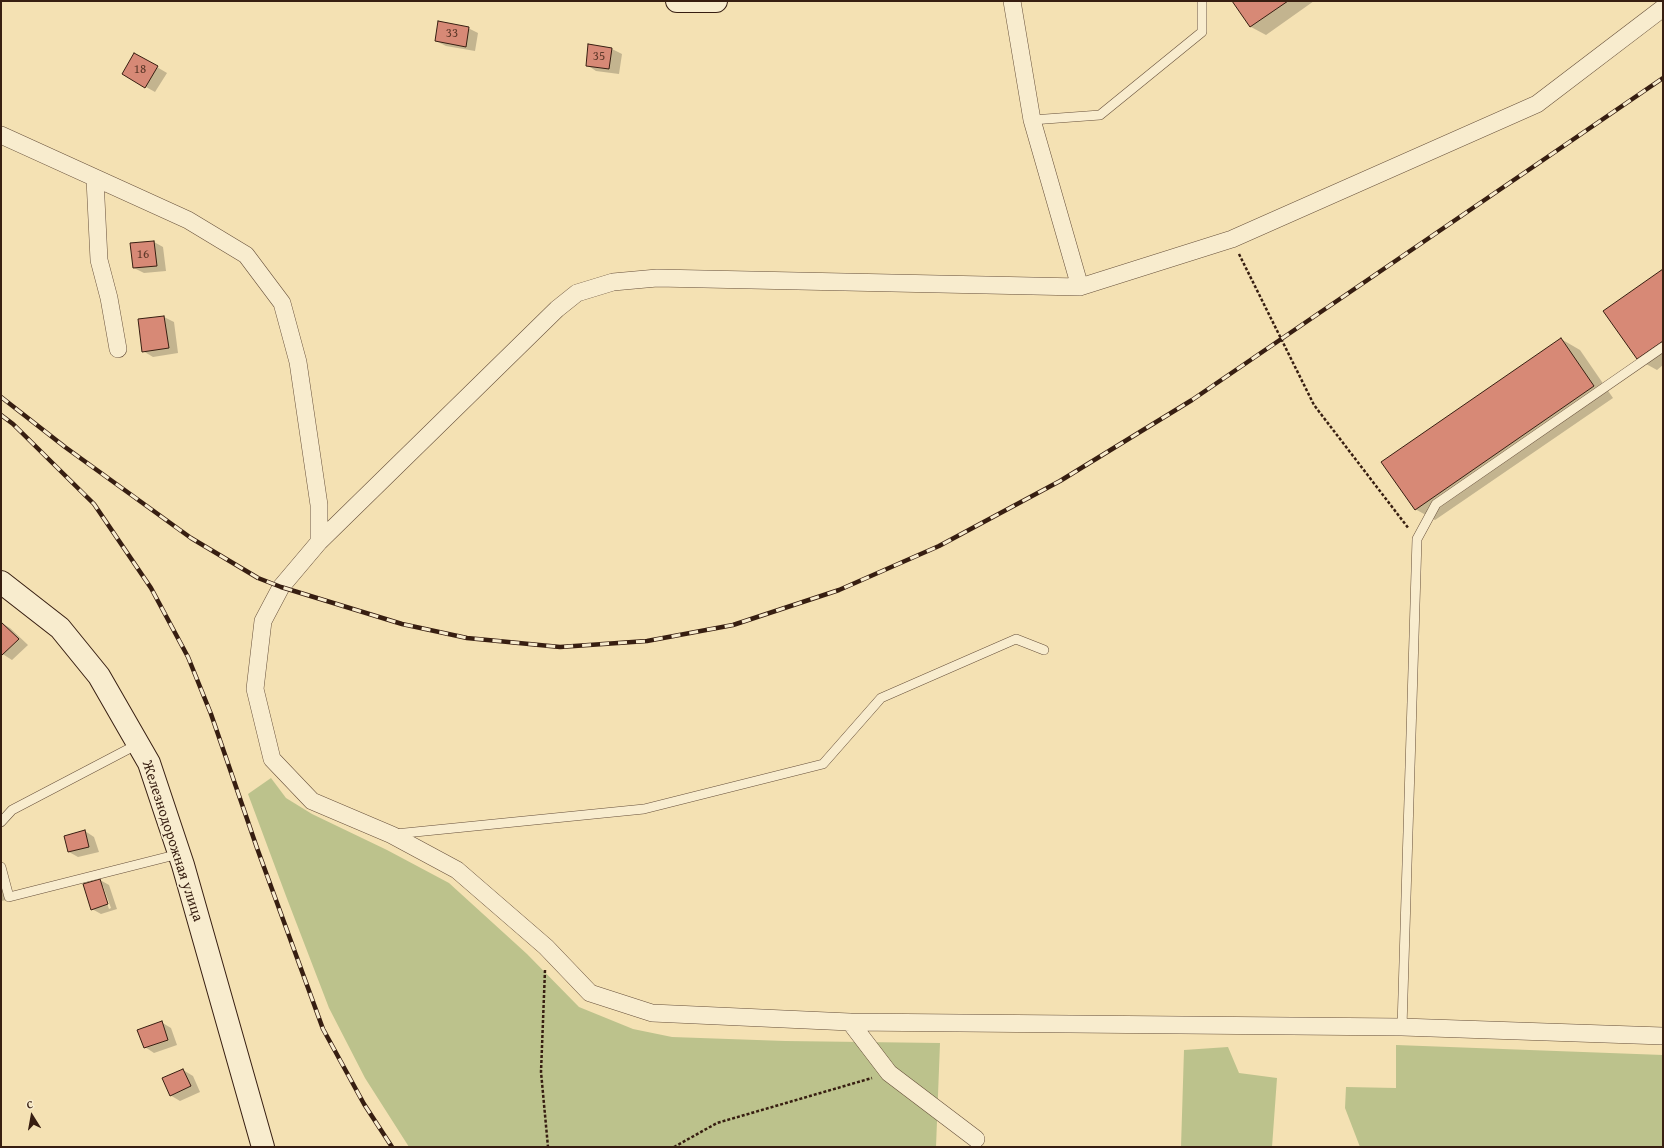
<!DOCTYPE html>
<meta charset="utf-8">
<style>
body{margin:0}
#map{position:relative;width:1664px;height:1148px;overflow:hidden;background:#f4e1b3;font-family:"Gentium Book Plus",serif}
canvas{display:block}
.frame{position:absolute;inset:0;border:2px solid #371e11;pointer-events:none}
.north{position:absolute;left:12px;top:1096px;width:40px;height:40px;-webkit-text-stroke:3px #f8ecce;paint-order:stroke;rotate:349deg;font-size:11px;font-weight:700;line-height:16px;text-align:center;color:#371e11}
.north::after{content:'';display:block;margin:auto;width:14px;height:18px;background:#371e11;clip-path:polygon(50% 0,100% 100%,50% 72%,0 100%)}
</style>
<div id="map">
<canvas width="1664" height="1148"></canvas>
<div class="frame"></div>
<div class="north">С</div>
</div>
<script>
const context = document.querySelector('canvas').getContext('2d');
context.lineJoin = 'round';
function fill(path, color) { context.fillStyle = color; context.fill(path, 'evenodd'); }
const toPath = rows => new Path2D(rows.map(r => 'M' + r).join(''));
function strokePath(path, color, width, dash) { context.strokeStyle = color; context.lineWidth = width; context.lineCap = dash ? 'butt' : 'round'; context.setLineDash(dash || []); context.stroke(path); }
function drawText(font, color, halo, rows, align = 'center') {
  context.font = font + ' "Gentium Book Plus",serif'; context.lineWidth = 3; context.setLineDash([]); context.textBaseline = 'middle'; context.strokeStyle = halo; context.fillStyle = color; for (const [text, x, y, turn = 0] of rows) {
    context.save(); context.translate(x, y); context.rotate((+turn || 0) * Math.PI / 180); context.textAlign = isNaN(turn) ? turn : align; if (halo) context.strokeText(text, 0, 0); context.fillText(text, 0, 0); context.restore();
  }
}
fill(toPath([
 [271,778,286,798,312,814,387,850,449,883,527,954,579,1007,633,1029,672,1037,785,1041,940,1043,936,1147,409,1147,365,1078,329,1008,286,896,248,794],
 [1396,1045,1663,1055,1663,1147,1360,1147,1345,1108,1346,1087,1396,1088],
 [1228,1047,1239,1073,1277,1078,1272,1147,1181,1147,1184,1050]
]), '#bcc28c');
fill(toPath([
 [1233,1,1314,1,1266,35,1251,27],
 [468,28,478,33,475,51,446,46,436,41],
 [589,45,612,49,622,54,619,74,596,71,587,65],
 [135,54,167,73,155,92,123,74],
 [154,242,163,247,166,271,144,273,134,268],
 [1663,270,1663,365,1657,370,1637,359],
 [164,317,174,322,178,353,153,357,143,351],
 [1561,339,1580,350,1613,398,1435,520,1415,509],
 [1,623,10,628,28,645,12,660,1,653],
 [85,831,94,837,99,852,78,857,69,852],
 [1,878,13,899,1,901],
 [100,880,109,885,117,909,101,914,92,909],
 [101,886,103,886,111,908,109,909],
 [161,1022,171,1028,177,1045,154,1053,145,1047],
 [183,1070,193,1076,200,1092,180,1101,170,1095]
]), '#0003');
const building = toPath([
 [1232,1,1288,1,1250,27,1232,1],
 [438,21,469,27,466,47,435,41,438,21],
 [588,44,612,48,609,69,586,66,588,44],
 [134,53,158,66,145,88,122,74,134,53],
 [154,241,157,266,133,268,130,243,154,241],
 [1663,269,1663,341,1637,359,1603,311,1663,269],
 [164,316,169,348,142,352,138,319,164,316],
 [1561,338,1594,386,1415,510,1381,462,1561,338],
 [1,622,19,639,2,655,1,654,1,622],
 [85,830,89,847,68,852,64,836,85,830],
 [100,879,108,904,91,910,83,884,100,879],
 [162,1021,168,1040,144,1048,137,1030,162,1021],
 [183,1069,191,1086,170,1096,162,1078,183,1069]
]);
fill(building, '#d78976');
strokePath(building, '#371e11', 1);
const lane = toPath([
 [1032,120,1100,115,1202,32,1202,1],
 [1,822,12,810,138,744],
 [395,834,644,809,823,764,881,698,1016,639,1044,650],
 [1,867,9,897,179,854],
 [1402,1027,1417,539,1436,504,1663,347]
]);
const street = toPath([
 [1012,1,1032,120,1080,287],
 [1,135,188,220,246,255,282,303,298,362,319,505,319,542,281,587,263,621,255,689,272,759,312,801,392,835,457,870,546,947,590,993,652,1013,850,1022,1402,1027,1663,1036],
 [95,179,99,260,109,298,118,349],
 [319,542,557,309,577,293,613,282,657,278,1080,287,1232,239,1537,104,1663,8],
 [850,1022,889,1073,976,1139]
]);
const secondary = toPath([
 [677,1,716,1],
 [1,582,60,628,99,676,149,763,183,865,263,1147]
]);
strokePath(lane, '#664f3a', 10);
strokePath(street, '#664f3a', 18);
strokePath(secondary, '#371e11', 24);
strokePath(toPath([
 [1239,254,1314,405,1409,529],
 [545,970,541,1072,548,1147],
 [674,1147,717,1123,872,1078]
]), '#371e11', 2.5, [3, 2]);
strokePath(lane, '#f8ecce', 9);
strokePath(street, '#f8ecce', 17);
strokePath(secondary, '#f8ecce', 22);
const rail = toPath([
 [1,397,65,447,191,538,258,578,281,587,402,624,467,638,560,647,647,641,733,625,839,590,939,546,1060,481,1192,400,1663,78],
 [1,415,13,424,94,504,151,588,188,657,211,714,257,848,323,1029,364,1104,392,1147]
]);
strokePath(rail, '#371e11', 4.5);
strokePath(rail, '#f8ecce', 3, [9]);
drawText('13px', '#5f392a', null, [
 ["33",452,34],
 ["35",599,57],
 ["18",140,70],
 ["16",143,255]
]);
drawText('15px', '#371e11', '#f8ecce', [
 ["Железнодорожная улица",172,841,72]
]);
</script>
